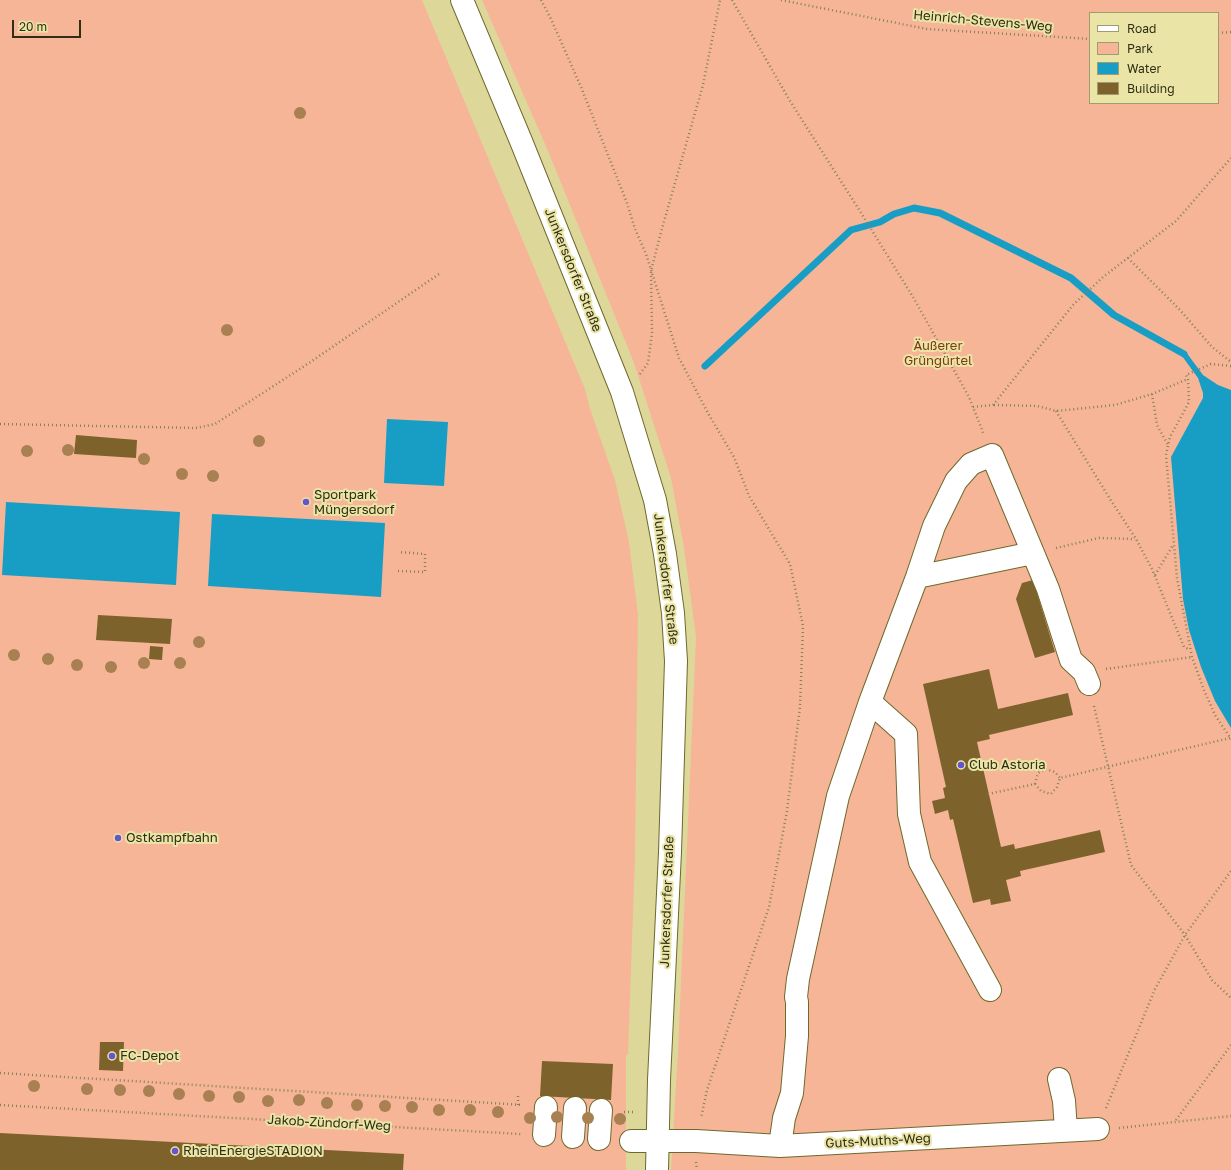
<!DOCTYPE html>
<meta charset="utf-8">
<style>
body{margin:0}
#map{position:relative;width:1231px;height:1170px;overflow:hidden;background:#ddd89a;font-family:"Golos Text",sans-serif}
canvas{display:block}
.legend{position:absolute;left:1089px;top:12px;width:130px;height:92px;box-sizing:border-box;background:#eae5a7;border:1px solid #a09c6d;margin:0;padding:5px 7px;list-style:none;font-size:12px;color:#302e15}
.legend li{display:flex;align-items:center;gap:8px;height:20px}
.legend b{width:20px;border:1px solid #a09c6d}
.scale{position:absolute;left:12px;top:20px;width:69px;height:18px;box-sizing:border-box;border:2px solid #302e15;border-top:0;padding-left:5px;font-size:12px;line-height:14px;white-space:nowrap;color:#302e15;-webkit-text-stroke:3px #eae5a7;paint-order:stroke}
</style>
<div id="map">
<canvas width="1231" height="1170"></canvas>
<ul class="legend">
<li><b style="height:5px;background:#fff"></b>Road</li>
<li><b style="height:11px;background:#f7b598"></b>Park</li>
<li><b style="height:11px;background:#189ec5"></b>Water</li>
<li><b style="height:11px;background:#7d632b"></b>Building</li>
</ul>
<div class="scale">20 m</div>
</div>
<script>
const context = document.querySelector('canvas').getContext('2d');
context.lineJoin = 'round';
function fill(path, color) { context.fillStyle = color; context.fill(path, 'evenodd'); }
const toPath = rows => new Path2D(rows.map(r => 'M' + r).join(''));
function strokePath(path, color, width, dash) { context.strokeStyle = color; context.lineWidth = width; context.lineCap = dash ? 'butt' : 'round'; context.setLineDash(dash || []); context.stroke(path); }
function drawText(font, color, halo, rows, align = 'center') {
  context.font = font + ' "Golos Text",sans-serif'; context.lineWidth = 4; context.setLineDash([]); context.textBaseline = 'middle'; context.strokeStyle = halo; context.fillStyle = color; for (const [text, x, y, turn = 0] of rows) {
    context.save(); context.translate(x, y); context.rotate((+turn || 0) * Math.PI / 180); context.textAlign = isNaN(turn) ? turn : align; if (halo) context.strokeText(text, 0, 0); context.fillText(text, 0, 0); context.restore();
  }
}
fill(toPath([
 [0,0,422,0,585,389,590,409,615,480,629,542,638,615,635,857,628,1055,626,1055,626,1170,0,1170],
 [482,0,1231,0,1231,1170,671,1170,678,1050,696,637,684,548,671,478,634,363,548,151],
 [1090,13,1218,13,1218,103,1090,103]
]), '#f7b598');
fill(toPath([
 [1186,352,1203,375,1218,385,1231,390,1231,728,1215,701,1201,667,1189,630,1183,599,1171,457,1203,398,1203,393,1198,378,1182,356],
 [387,419,448,422,444,486,384,483],
 [6,502,180,512,176,585,2,575],
 [212,514,385,523,381,597,208,586]
]), '#189ec5');
strokePath(toPath([
 [705,366,851,230,880,222,894,214,914,208,940,213,1071,278,1114,315,1184,354]
]), '#189ec5', 7);
fill(toPath([
 [76,435,137,440,136,458,74,454],
 [1033,580,1055,652,1035,658,1016,599,1022,583],
 [98,615,172,619,170,644,96,640],
 [150,646,163,647,162,660,149,659],
 [989,669,998,709,1068,693,1073,715,989,735,990,739,977,742,1001,847,1014,844,1015,849,1100,830,1105,852,1020,871,1021,876,1006,880,1011,901,991,905,990,899,973,903,953,819,950,820,948,810,935,814,932,801,945,798,943,788,946,787,923,684],
 [100,1042,124,1042,123,1071,99,1070],
 [542,1061,613,1064,611,1100,540,1096],
 [0,1133,404,1154,403,1170,0,1170]
]), '#7d632b');
const minor = toPath([
 [462,0,521,141,622,392,655,500,665,554,673,613,676,661,670,852,659,1080,657,1170],
 [917,577,1033,553],
 [870,702,906,734,909,814,920,862,990,990],
 [1059,1079,1064,1101,1066,1130],
 [544,1135,546,1107],
 [573,1137,575,1108],
 [599,1139,601,1110],
 [631,1141,696,1141,780,1146,1098,1129],
 [780,1146,784,1118,792,1093,797,1036,797,1002,796,997,798,979,838,796,870,702,917,577,934,526,956,481,971,464,992,455,1048,589,1071,660,1084,672,1089,684]
]);
strokePath(minor, '#6e692d', 24);
strokePath(toPath([
 [541,0,551,19,581,87,627,203,635,229,646,254,679,358,709,415,734,457,749,496,790,564,803,626,800,707,787,811,769,907,707,1090,701,1118],
 [732,0,790,101,863,216,913,297,969,397,984,435],
 [781,0,927,29,1090,39],
 [1218,33,1231,32],
 [1128,258,1180,310,1212,347,1231,362],
 [1231,366,1211,364,1186,375,1188,379,1189,402,1170,437,1166,455,1177,578,1192,657,1204,690,1215,715,1231,739],
 [640,374,648,363,652,333,651,271,661,232,703,85,720,0],
 [1152,394,1157,425,1168,445],
 [994,405,1037,406,1056,411,1115,405,1152,394,1188,379],
 [973,407,993,405,1073,305,1103,277,1176,221,1231,158],
 [1056,411,1110,499,1136,539,1152,569,1184,647,1190,650],
 [0,424,196,428,215,424,309,363,439,274],
 [1056,548,1099,538,1135,539],
 [398,571,425,572,425,554,399,552],
 [1155,575,1173,545],
 [1106,669,1192,657],
 [1094,706,1131,865,1185,935,1212,980,1231,998],
 [1035,784,1038,773,1045,769,1055,772,1060,778],
 [988,794,1035,784,1041,791,1051,794,1057,787,1060,778,1230,738],
 [0,1073,523,1105],
 [0,1105,521,1134],
 [518,1105,518,1096],
 [1106,1108,1155,989,1185,935,1231,871],
 [624,1112,635,1112],
 [1176,1120,1231,1045],
 [1119,1128,1231,1116],
 [696,1162,697,1170]
]), '#858256', 2.5, [1, 3]);
strokePath(minor, '#fff', 22);
context.fillStyle = '#a88051';
for (const [x, y] of [
 [300,113],
 [227,330],
 [259,441],
 [68,450],
 [27,451],
 [144,459],
 [182,474],
 [213,476],
 [199,642],
 [14,655],
 [48,659],
 [144,663],
 [180,663],
 [77,665],
 [111,667],
 [34,1086],
 [87,1089],
 [120,1090],
 [149,1091],
 [179,1094],
 [209,1096],
 [239,1097],
 [299,1100],
 [268,1101],
 [327,1103],
 [357,1105],
 [385,1106],
 [412,1107],
 [439,1110],
 [470,1110],
 [498,1112],
 [557,1117],
 [530,1118],
 [588,1118],
 [620,1119]
]) { context.beginPath(); context.arc(x, y, 6, 0, 2 * Math.PI); context.fill(); }
for (const [x, y, r, color] of [
 [306,502,4,"#6454cd"],
 [961,765,4,"#6454cd"],
 [118,838,4,"#6454cd"],
 [112,1056,4,"#6454cd"],
 [175,1151,4,"#6454cd"]
]) { const dot = new Path2D(); dot.arc(x, y, r, 0, 2 * Math.PI); context.fillStyle = color; context.fill(dot); strokePath(dot, '#eae5a7', 1.5); }
drawText('13px', '#302e15', '#eae5a7', [
 ["Heinrich-Stevens-Weg",983,21,5],
 ["Junkersdorfer Straße",573,270,68],
 ["Junkersdorfer Straße",666,579,83],
 ["Junkersdorfer Straße",667,902,-88],
 ["Jakob-Zündorf-Weg",329,1123,3],
 ["Guts-Muths-Weg",878,1141,-3]
]);
drawText('13px', '#7d3815', '#eae5a7', [
 ["Äußerer",938,346],
 ["Grüngürtel",938,361]
]);
drawText('13px', '#302e15', '#eae5a7', [
 ["Sportpark",314,495],
 ["Müngersdorf",314,510],
 ["Club Astoria",969,765],
 ["Ostkampfbahn",126,838],
 ["FC-Depot",120,1056],
 ["RheinEnergieSTADION",183,1151]
], 'left');
</script>
